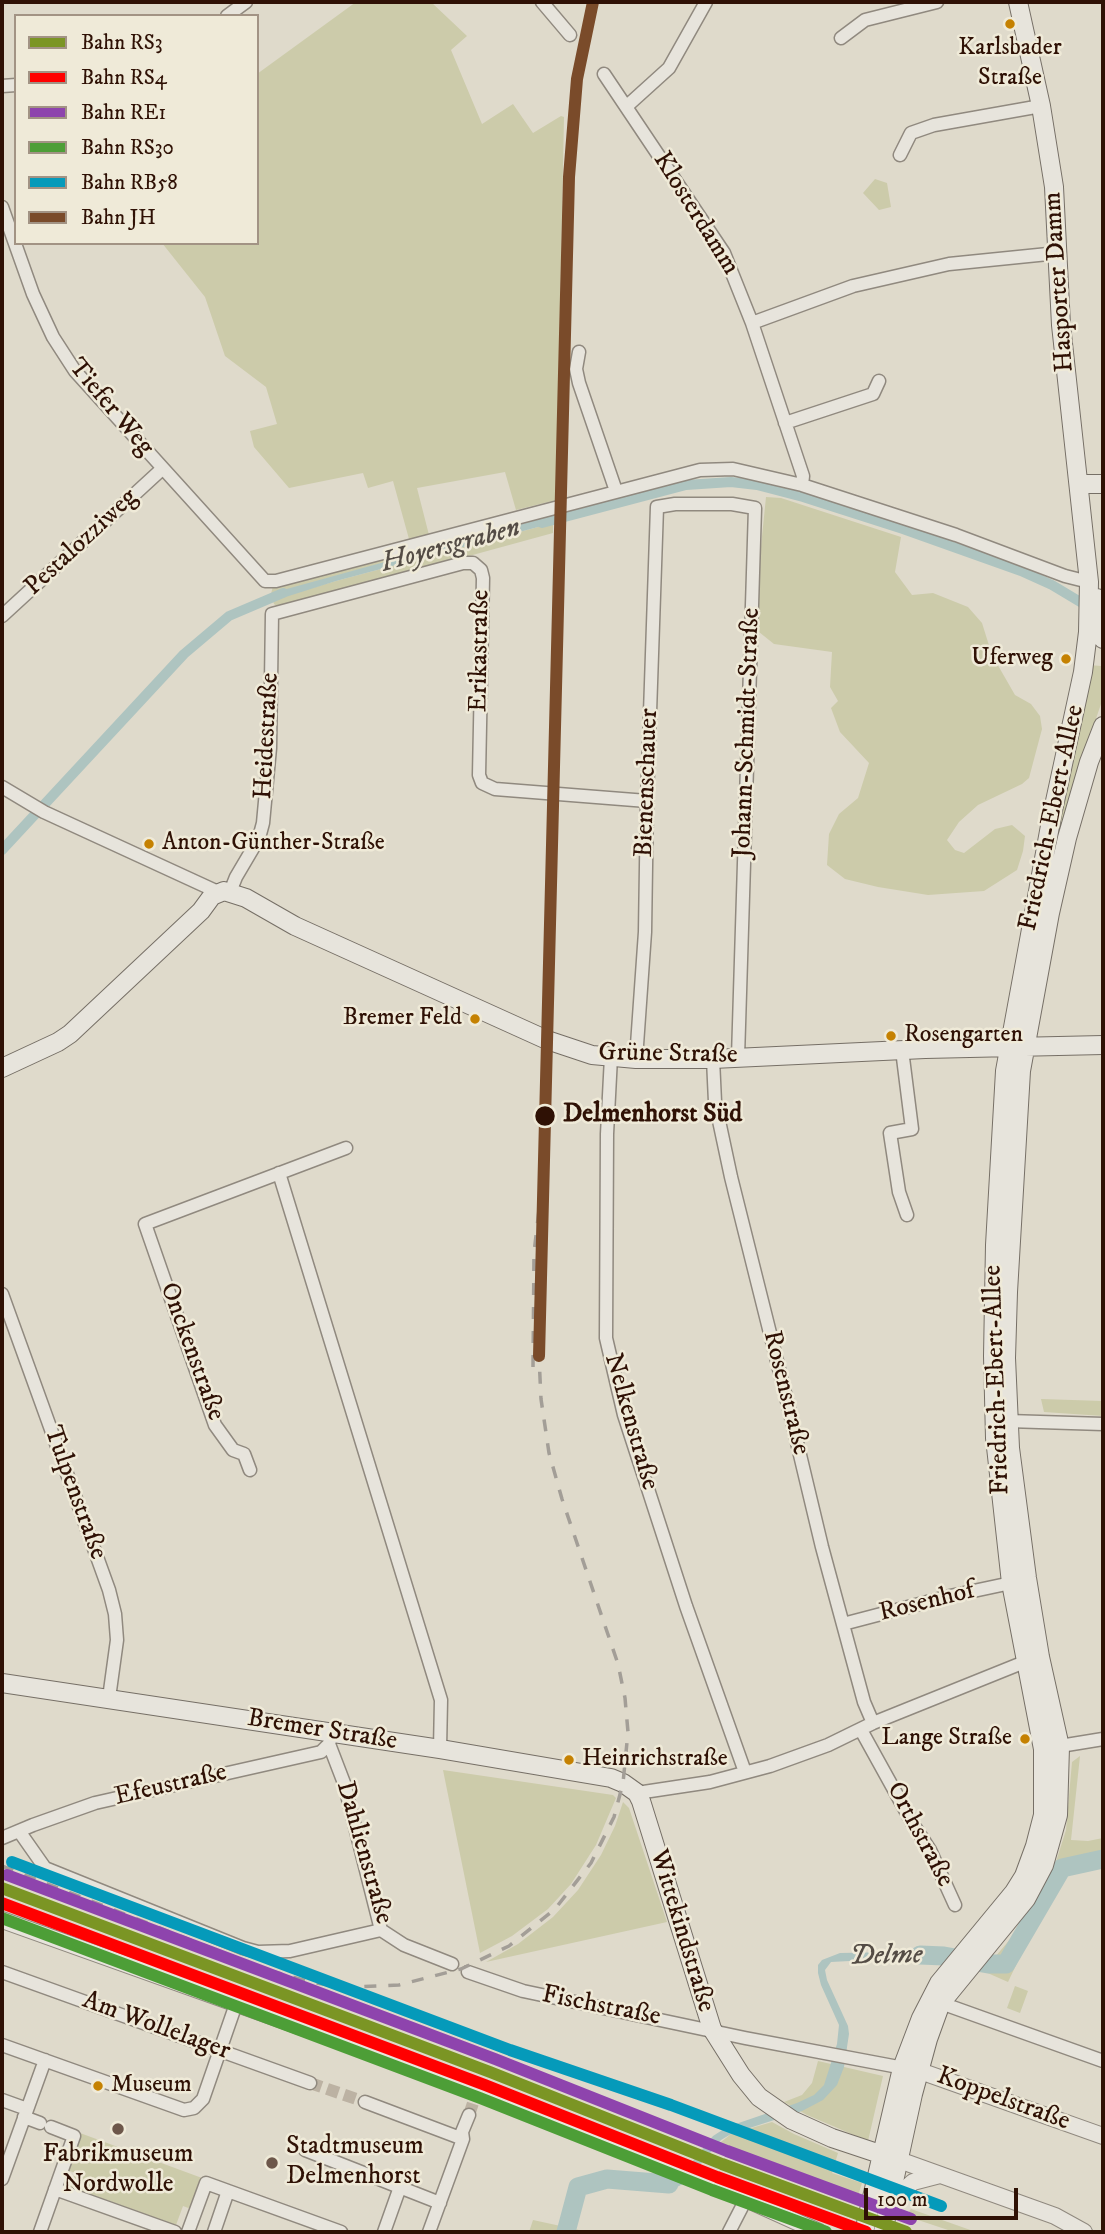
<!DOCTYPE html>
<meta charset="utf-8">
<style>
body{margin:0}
#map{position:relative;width:1105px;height:2234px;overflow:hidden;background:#dfdacb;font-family:"IM FELL DW Pica",serif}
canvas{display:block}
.frame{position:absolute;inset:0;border:4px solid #2f1105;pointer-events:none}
.legend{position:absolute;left:14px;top:14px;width:245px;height:231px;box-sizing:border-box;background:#efead8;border:2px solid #a29384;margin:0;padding:9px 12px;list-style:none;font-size:21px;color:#2f1105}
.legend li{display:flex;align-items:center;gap:14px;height:35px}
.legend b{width:35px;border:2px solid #a29384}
.scale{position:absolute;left:864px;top:2188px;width:154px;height:32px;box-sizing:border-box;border:4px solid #2f1105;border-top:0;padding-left:9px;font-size:21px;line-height:24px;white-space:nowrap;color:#2f1105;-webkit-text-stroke:5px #efead8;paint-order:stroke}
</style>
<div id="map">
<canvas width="1105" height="2234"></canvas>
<div class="frame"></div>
<ul class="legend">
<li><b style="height:9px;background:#7b9524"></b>Bahn RS3</li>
<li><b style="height:9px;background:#f00"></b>Bahn RS4</li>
<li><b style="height:9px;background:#8e44ad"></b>Bahn RE1</li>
<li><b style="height:9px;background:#4d9e37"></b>Bahn RS30</li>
<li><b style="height:9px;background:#059aba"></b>Bahn RB58</li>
<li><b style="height:9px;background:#7a4b2a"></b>Bahn JH</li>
</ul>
<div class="scale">100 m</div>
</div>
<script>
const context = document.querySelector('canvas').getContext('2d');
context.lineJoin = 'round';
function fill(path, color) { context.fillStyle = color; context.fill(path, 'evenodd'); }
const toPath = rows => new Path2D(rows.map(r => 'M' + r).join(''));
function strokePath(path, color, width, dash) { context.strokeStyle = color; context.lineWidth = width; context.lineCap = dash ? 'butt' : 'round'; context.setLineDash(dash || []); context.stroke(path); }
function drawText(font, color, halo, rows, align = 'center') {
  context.font = font + ' "IM FELL DW Pica",serif'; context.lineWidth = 5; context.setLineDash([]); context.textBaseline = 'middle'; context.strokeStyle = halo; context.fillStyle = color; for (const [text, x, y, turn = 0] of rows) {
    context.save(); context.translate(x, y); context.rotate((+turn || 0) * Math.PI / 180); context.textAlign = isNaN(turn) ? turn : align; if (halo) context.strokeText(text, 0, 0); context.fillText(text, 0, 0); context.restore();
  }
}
fill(toPath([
 [356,2,431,2,467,36,451,50,482,124,513,104,533,133,561,116,564,117,556,500,516,510,505,472,417,488,429,535,409,539,393,481,368,488,363,473,289,488,254,447,250,431,277,424,266,387,225,356,205,297,162,243,257,243,257,74],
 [875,179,887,183,891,207,879,210,863,193],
 [766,497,781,498,901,537,895,572,912,595,933,593,968,607,982,623,992,655,1015,695,1031,704,1040,716,1042,729,1029,778,1022,784,978,805,959,822,947,840,955,850,964,853,995,829,1012,825,1025,836,1023,851,1017,870,984,891,928,895,878,887,845,879,827,865,829,834,839,814,858,798,869,763,840,732,831,708,838,701,830,687,832,652,774,644,759,632,758,576],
 [555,508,555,515,271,594,273,586],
 [553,523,553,533,279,608,274,604,273,601,284,596,336,581],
 [1089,665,1101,666,1101,704,1072,789,1034,939],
 [1041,1399,1103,1401,1103,1416,1044,1412],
 [1080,1756,1071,1840,1088,1841,1103,1838,1103,1862,1065,1871,1046,1902,1008,1982,983,1971,1018,1930,1054,1868,1066,1830,1072,1762],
 [443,1770,613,1795,616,1798,596,1845,571,1884,548,1909,512,1936,480,1953],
 [623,1802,629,1808,667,1922,486,1962,518,1944,553,1917,578,1890,601,1855,615,1826],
 [1015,1986,1028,1991,1020,2013,1007,2008],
 [818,2061,883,2076,868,2141,807,2115,784,2102,802,2095,812,2083],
 [772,2122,794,2134,838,2153,832,2173,862,2183,857,2199,716,2146,731,2134],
 [80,2133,202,2178,191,2209,183,2206,176,2225,70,2187,75,2173,67,2170],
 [911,2209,976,2232,954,2232,909,2217,907,2214],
 [533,2220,579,2230,584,2232,529,2232]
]), '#cccbaa');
fill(toPath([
 [555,515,553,523,336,581,273,601,271,594,283,590],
 [949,1951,941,1960,906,1958,831,1962,825,1970,827,1980,848,2026,849,2034,844,2067,837,2085,823,2100,802,2111,731,2134,721,2140,685,2183,677,2187,667,2189,644,2185,646,2178,676,2182,713,2136,727,2127,797,2103,814,2095,824,2085,837,2044,839,2025,821,1985,818,1973,818,1965,822,1960,840,1953]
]), '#aec4c0');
strokePath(toPath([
 [542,523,686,485,731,482,757,485,803,497,903,529,1021,571,1052,585,1092,609],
 [2,850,184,654,229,616,283,593]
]), '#aec4c0', 10);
strokePath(toPath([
 [920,1955,944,1956,988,1964,1006,1964,1062,1868,1103,1859],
 [566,2232,578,2187,607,2179,669,2184]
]), '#aec4c0', 19);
strokePath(toPath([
 [310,2083,365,2102],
 [469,2115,475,2097]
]), '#bcb2a3', 12, [12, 6]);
const minor = toPath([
 [542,2,570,35],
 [227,16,246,2],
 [841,38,865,20,937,2],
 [604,74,724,253,752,323,803,476,802,485],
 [2,86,16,85],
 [627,106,669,68,706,2],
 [900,155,911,133,934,125,1041,106],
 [2,207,33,294,53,337,75,371,265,581,276,581,700,470,733,469,802,485,956,535,1065,576,1089,582],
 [752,323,853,286,949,264,1058,253],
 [579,352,576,369,579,383,616,491],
 [785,423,873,394,879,381],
 [2,616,162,469],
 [2,787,44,812,218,892],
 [230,892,236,877,259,838,263,823,270,748,272,614,463,563,473,563,481,570,483,578,479,775,482,783,495,789,647,801],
 [902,1050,912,1129,890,1133,899,1192,907,1215],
 [611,1057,607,1134,606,1338,624,1415,686,1606,745,1772],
 [636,1059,645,932,647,801,657,507,675,504,732,504,755,508,738,1057],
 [713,1059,715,1102,731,1177,790,1413,822,1547,864,1702,873,1723],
 [279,1173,441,1700,440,1749],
 [2,1294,109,1590,115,1614,117,1640,109,1698],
 [1008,1421,1103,1424],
 [250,1470,244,1454,233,1450,215,1425,145,1224,346,1148],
 [843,1624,950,1596,1011,1583],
 [861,1730,913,1824,930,1850,955,1905],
 [329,1744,344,1783,381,1930,404,1945,452,1964],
 [1054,1747,1103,1739],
 [637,1793,710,1782,770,1766,828,1745,873,1723,1032,1659],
 [19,1831,45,1868,243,1948,258,1952,290,1951,381,1930],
 [2,1838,33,1825,95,1803,321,1752,329,1744,332,1733],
 [2,1972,310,2083],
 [468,1972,523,1991,745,2038,909,2069],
 [941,2003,1103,2061],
 [2,2045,184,2110,194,2108,203,2099,236,2004],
 [2,2100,27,2109],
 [365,2102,463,2139],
 [24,2117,40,2123],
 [305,2150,440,2203],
 [2,2179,45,2060],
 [55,2189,175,2232],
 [228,2191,341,2232],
 [40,2232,74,2136,51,2127],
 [188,2232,206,2183,228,2191,214,2232],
 [384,2232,400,2187],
 [429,2232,463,2139,462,2132,469,2115],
 [729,2232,746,2199]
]);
const tertiary = toPath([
 [2,1920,478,2090,625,2146,708,2179,746,2199,819,2232],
 [920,2071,1103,2136],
 [899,2160,1055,2216,1084,2232],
 [889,2203,913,2182,940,2175]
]);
const secondary = toPath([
 [1079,484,1103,484],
 [1097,598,1103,639],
 [2,1068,58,1042,70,1034,201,911,212,896,224,891,246,898,295,926,547,1040,592,1055,636,1059,713,1059,925,1049,1103,1045],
 [2,1683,440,1749,611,1778,623,1783,637,1793,641,1801,712,2029,741,2075,759,2097,792,2120,832,2138,892,2158],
 [864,2232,902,2068,921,2018,939,1983,1014,1892,1024,1876,1035,1846,1043,1815,1043,1749,1011,1583,995,1438,993,1356,995,1245,1005,1071,1052,815,1083,672,1088,632,1089,582,1061,325,1054,187,1041,106,1018,2],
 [883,2232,913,2094,928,2039,941,2003,1026,1899,1044,1865,1058,1815,1060,1747,1040,1657,1027,1578,1010,1448,1006,1358,1008,1292,1021,1071,1050,913,1067,838,1089,762,1103,726]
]);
strokePath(minor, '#90897f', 15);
strokePath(tertiary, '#90897f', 18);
strokePath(secondary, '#766f66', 20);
strokePath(minor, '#e7e4dc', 12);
strokePath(tertiary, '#e7e4dc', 16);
strokePath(secondary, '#e7e4dc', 18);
strokePath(toPath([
 [533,1367,534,1253,543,1175],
 [2,1866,267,1970,311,1982,335,1986,355,1987,399,1985,461,1969,509,1946,555,1909,591,1863,614,1817,623,1783,628,1732,625,1698,618,1664,562,1499,549,1453,541,1399,539,1356]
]), '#a39e97', 3.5, [12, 12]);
strokePath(toPath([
 [2,1888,490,2072,722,2164,906,2232]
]), '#7b9524', 12);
strokePath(toPath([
 [2,1903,485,2085,717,2177,866,2232]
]), '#f00', 12);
strokePath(toPath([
 [7,1875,495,2059,727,2151,911,2219]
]), '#8e44ad', 12);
strokePath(toPath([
 [2,1918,480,2098,712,2190,826,2232]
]), '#4d9e37', 12);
strokePath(toPath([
 [12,1862,510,2050,671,2105,941,2206]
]), '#059aba', 12);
strokePath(toPath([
 [539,1356,569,177,577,79,593,2]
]), '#7a4b2a', 12);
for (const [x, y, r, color] of [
 [1010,24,6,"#c58101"],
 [1066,659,6,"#c58101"],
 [149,844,6,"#c58101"],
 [475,1019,6,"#c58101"],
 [891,1036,6,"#c58101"],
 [545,1116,11,"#2f1105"],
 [1025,1739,6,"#c58101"],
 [569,1760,6,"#c58101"],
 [98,2086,6,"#c58101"],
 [118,2129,7,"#6d574a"],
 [272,2163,7,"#6d574a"]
]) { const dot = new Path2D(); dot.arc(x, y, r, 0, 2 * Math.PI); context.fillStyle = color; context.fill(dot); strokePath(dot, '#efead8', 2.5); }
drawText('24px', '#2f1105', '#efead8', [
 ["Karlsbader",1010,49,"center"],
 ["Straße",1010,79,"center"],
 ["Uferweg",1053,659,"right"],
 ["Anton-Günther-Straße",162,844],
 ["Bremer Feld",462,1019,"right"],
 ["Rosengarten",904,1036],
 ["Lange Straße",1012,1739,"right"],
 ["Heinrichstraße",582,1760],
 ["Museum",111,2086]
], 'left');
drawText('26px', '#2f1105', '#efead8', [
 ["Klosterdamm",695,214,58],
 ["Hasporter Damm",1060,282,-94],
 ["Tiefer Weg",110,408,50],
 ["Pestalozziweg",82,543,-43],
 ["Erikastraße",481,651,-89],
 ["Johann-Schmidt-Straße",748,733,-88],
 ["Heidestraße",268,736,-87],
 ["Bienenschauer",648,783,-88],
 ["Friedrich-Ebert-Allee",1053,818,-78],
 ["Grüne Straße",668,1055,1],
 ["Onckenstraße",191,1352,70],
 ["Friedrich-Ebert-Allee",998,1380,-92],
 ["Rosenstraße",785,1393,76],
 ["Nelkenstraße",630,1422,74],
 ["Tulpenstraße",74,1493,70],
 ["Rosenhof",927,1603,-14],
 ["Bremer Straße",322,1731,9],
 ["Efeustraße",171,1786,-13],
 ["Orthstraße",919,1835,62],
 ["Dahlienstraße",363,1853,74],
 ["Wittekindstraße",681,1931,73],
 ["Fischstraße",601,2007,11],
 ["Am Wollelager",156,2027,20],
 ["Koppelstraße",1003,2100,20]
]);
drawText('bold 26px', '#2f1105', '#efead8', [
 ["Delmenhorst Süd",563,1116]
], 'left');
drawText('26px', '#2f1105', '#efead8', [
 ["Stadtmuseum",286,2148],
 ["Delmenhorst",286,2178],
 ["Fabrikmuseum",118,2156,"center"],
 ["Nordwolle",118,2186,"center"]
], 'left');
drawText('italic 28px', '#544c45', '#efead8', [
 ["Hoyersgraben",451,547,-15],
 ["Delme",886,1957,-1]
]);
</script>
